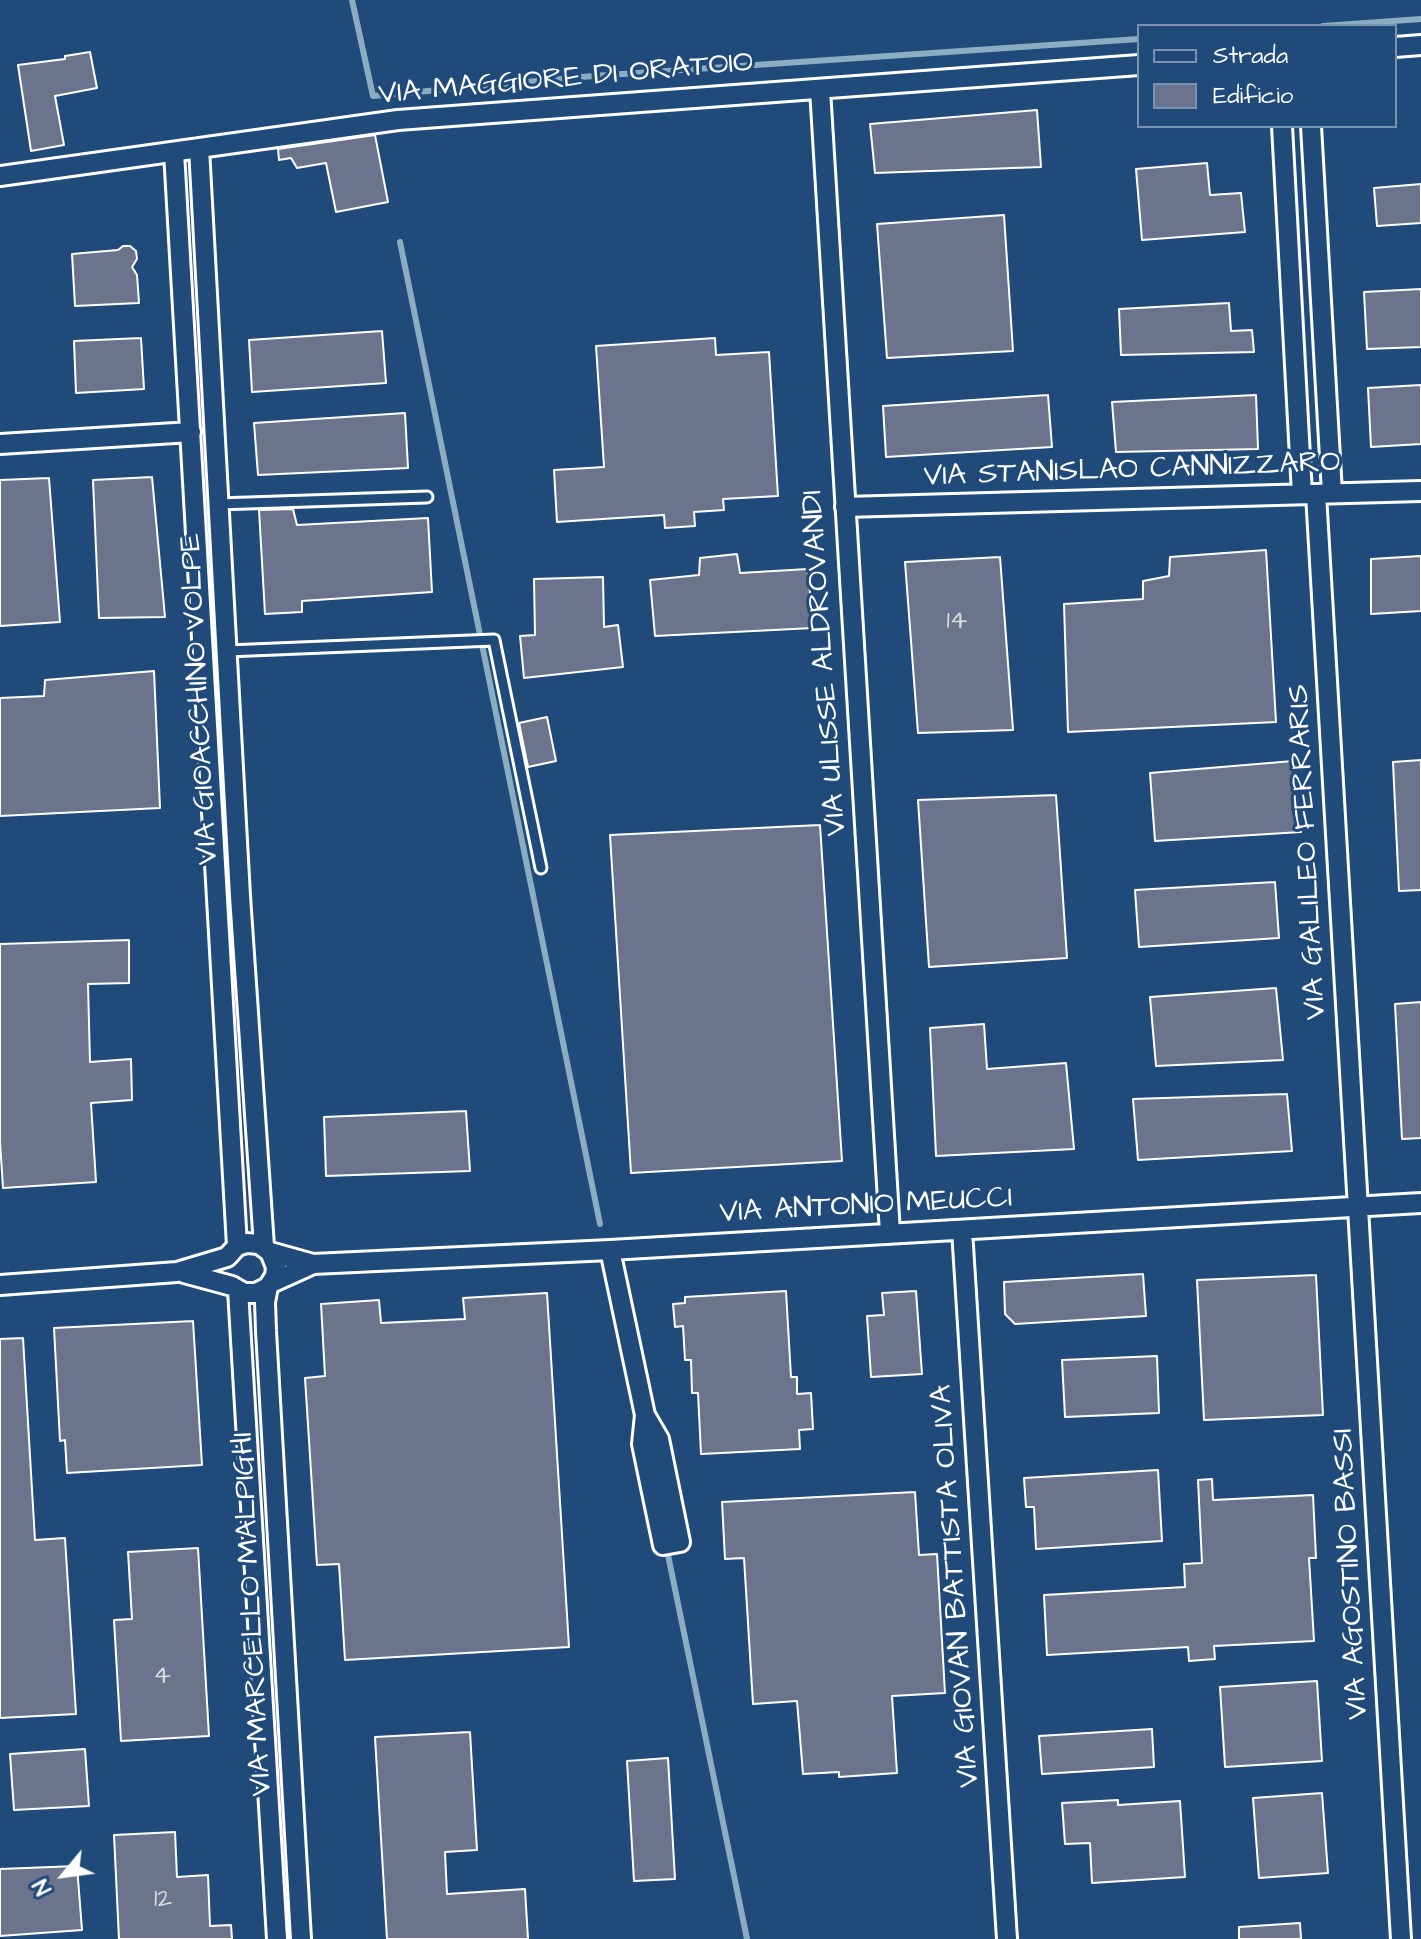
<!DOCTYPE html>
<style>
body{margin:0}
#map{position:relative;width:1421px;height:1939px;overflow:hidden;background:#1f4a7a;font-family:"Architects Daughter",sans-serif}
canvas{display:block}
.legend{position:absolute;left:1137px;top:24px;width:260px;height:104px;box-sizing:border-box;background:#1f4a7a;border:2px solid #7992af;margin:0;padding:10px 14px;list-style:none;font-size:24px;color:#fff}
.legend li{display:flex;align-items:center;gap:16px;height:40px}
.legend b{width:40px;border:2px solid #7992af}
.north{position:absolute;left:24px;top:1835px;width:80px;height:80px;-webkit-text-stroke:6px #1f4a7a;paint-order:stroke;rotate:241deg;font-size:22px;font-weight:700;line-height:32px;text-align:center;color:#fff}
.north::after{content:'';display:block;margin:auto;width:28px;height:36px;background:#fff;clip-path:polygon(50% 0,100% 100%,50% 72%,0 100%)}
</style>
<div id="map">
<canvas width="1421" height="1939"></canvas>
<ul class="legend">
<li><b style="height:10px;background:#1f4a7a"></b>Strada</li>
<li><b style="height:22px;background:#6c748d"></b>Edificio</li>
</ul>
<div class="north">N</div>
</div>
<script>
const context = document.querySelector('canvas').getContext('2d');
context.lineJoin = 'round';
const toPath = rows => new Path2D(rows.map(r => 'M' + r).join(''));
function strokePath(path, color, width, dash) { context.strokeStyle = color; context.lineWidth = width; context.lineCap = dash ? 'butt' : 'round'; context.setLineDash(dash || []); context.stroke(path); }
function fill(path, color) { context.fillStyle = color; context.fill(path, 'evenodd'); }
function drawText(font, color, halo, rows, align = 'center') {
  context.font = font + ' "Architects Daughter",sans-serif'; context.lineWidth = 6; context.setLineDash([]); context.textBaseline = 'middle'; context.strokeStyle = halo; context.fillStyle = color; for (const [text, x, y, turn = 0] of rows) {
    context.save(); context.translate(x, y); context.rotate((+turn || 0) * Math.PI / 180); context.textAlign = isNaN(turn) ? turn : align; if (halo) context.strokeText(text, 0, 0); context.fillText(text, 0, 0); context.restore();
  }
}
strokePath(toPath([
 [352,0,373,96,593,76,1139,39],
 [1323,26,1421,19],
 [400,242,600,1224],
 [668,1555,747,1939]
]), '#8badc2', 6);
const building = toPath([
 [90,52,97,88,55,96,64,145,31,151,18,65,65,59,65,56,90,52],
 [1037,110,1041,167,875,173,870,124,1037,110],
 [375,135,388,202,336,212,326,163,297,168,291,158,279,160,278,149,375,135],
 [1207,163,1210,195,1241,193,1245,232,1142,240,1136,169,1207,163],
 [1421,184,1421,223,1377,226,1374,188,1421,184],
 [1004,215,1013,351,887,358,877,224,1004,215],
 [123,246,130,246,136,251,137,259,132,267,137,275,139,303,75,306,72,254,118,250,123,246],
 [1421,289,1421,347,1367,349,1364,292,1421,289],
 [1229,303,1231,331,1252,330,1254,352,1121,355,1119,309,1229,303],
 [382,331,386,383,252,392,249,340,382,331],
 [141,338,144,389,76,393,74,341,141,338],
 [715,338,716,355,769,352,778,496,723,499,724,510,694,512,695,526,665,528,664,515,557,522,554,470,604,467,596,346,715,338],
 [1421,385,1421,444,1371,447,1368,388,1421,385],
 [1048,395,1052,447,886,457,883,406,1048,395],
 [1256,395,1258,449,1116,452,1112,402,1256,395],
 [405,413,408,468,258,475,254,423,405,413],
 [152,477,165,617,99,618,93,480,152,477],
 [49,478,60,622,0,626,0,480,49,478],
 [293,509,297,525,428,518,432,592,302,601,302,612,265,614,259,510,293,509],
 [1266,550,1276,722,1068,732,1064,604,1143,599,1143,581,1169,576,1170,557,1266,550],
 [737,554,740,573,808,569,813,628,655,636,650,580,699,575,700,558,737,554],
 [1421,556,1421,611,1371,614,1371,559,1421,556],
 [1000,557,1013,730,918,733,905,562,1000,557],
 [603,577,604,627,618,625,623,667,524,678,520,636,535,635,534,579,603,577],
 [154,671,160,808,0,816,0,698,44,696,45,680,154,671],
 [547,717,556,761,528,767,519,723,547,717],
 [1421,760,1421,890,1399,891,1393,762,1421,760],
 [1293,761,1301,832,1155,841,1150,773,1293,761],
 [1056,795,1067,958,929,967,918,800,1056,795],
 [820,825,842,1161,631,1173,610,835,820,825],
 [1275,882,1279,938,1139,947,1135,890,1275,882],
 [129,940,129,983,88,984,90,1062,131,1059,132,1100,91,1103,96,1182,3,1188,0,1142,0,944,129,940],
 [1276,988,1283,1060,1156,1066,1150,997,1276,988],
 [1421,1002,1421,1138,1402,1139,1395,1004,1421,1002],
 [984,1024,987,1069,1066,1063,1074,1149,936,1156,930,1028,984,1024],
 [1287,1094,1292,1151,1138,1160,1133,1099,1287,1094],
 [466,1111,470,1171,326,1176,324,1117,466,1111],
 [1143,1274,1146,1316,1015,1324,1005,1314,1004,1282,1143,1274],
 [1316,1275,1323,1415,1204,1420,1197,1280,1316,1275],
 [786,1291,791,1377,797,1377,797,1394,811,1393,813,1429,799,1430,800,1449,701,1454,698,1393,692,1393,691,1360,685,1360,683,1326,675,1327,673,1304,685,1303,685,1297,786,1291],
 [916,1291,922,1374,871,1377,867,1316,884,1315,882,1293,916,1291],
 [547,1293,569,1647,345,1660,339,1564,317,1565,305,1378,325,1376,321,1304,379,1300,381,1323,465,1319,463,1298,547,1293],
 [193,1321,202,1465,67,1473,65,1440,60,1441,54,1328,193,1321],
 [23,1338,35,1540,65,1538,76,1714,0,1718,0,1339,23,1338],
 [1157,1356,1159,1413,1065,1417,1062,1360,1157,1356],
 [1158,1470,1162,1541,1036,1549,1034,1507,1026,1507,1024,1478,1158,1470],
 [1212,1479,1213,1500,1313,1495,1316,1558,1309,1558,1314,1641,1214,1646,1215,1659,1189,1661,1188,1647,1047,1655,1044,1595,1185,1587,1184,1564,1202,1563,1198,1480,1212,1479],
 [915,1492,919,1555,937,1554,945,1693,892,1696,897,1773,839,1777,839,1772,803,1774,797,1701,753,1704,744,1558,725,1559,722,1502,915,1492],
 [198,1548,209,1736,121,1741,114,1620,132,1619,128,1552,198,1548],
 [1317,1681,1322,1761,1225,1767,1220,1687,1317,1681],
 [1152,1729,1154,1767,1042,1774,1039,1736,1152,1729],
 [470,1732,477,1850,445,1852,447,1894,525,1889,528,1939,387,1939,375,1737,470,1732],
 [85,1749,89,1806,14,1810,10,1754,85,1749],
 [668,1758,675,1879,634,1881,627,1761,668,1758],
 [1322,1793,1328,1873,1259,1878,1253,1798,1322,1793],
 [1118,1800,1118,1805,1180,1801,1185,1877,1092,1883,1090,1843,1065,1844,1062,1803,1118,1800],
 [175,1832,177,1877,208,1875,210,1926,231,1925,232,1939,119,1939,114,1835,175,1832],
 [77,1866,82,1930,0,1936,0,1869,77,1866],
 [1300,1923,1301,1939,1239,1939,1239,1927,1300,1923]
]);
fill(building, '#6c748d');
strokePath(building, '#fff', 2);
const service = toPath([
 [218,504,427,497],
 [227,651,494,640,541,868]
]);
const minor = toPath([
 [1395,47,1421,45],
 [820,89,890,1233],
 [1282,126,1302,494],
 [1311,126,1332,493],
 [199,148,240,896,264,1246],
 [174,152,237,1246],
 [0,176,398,120,1139,65],
 [0,444,191,432],
 [1316,494,1401,1939],
 [845,507,1421,491],
 [962,1230,1007,1939],
 [610,1250,645,1415,642,1444,663,1545,680,1542,659,1439,645,1415],
 [184,1273,232,1286,244,1293,256,1293,268,1287,275,1276,276,1267,270,1252],
 [271,1283,313,1264],
 [0,1285,177,1272,227,1257,237,1246,247,1243,259,1244,270,1252,313,1264,610,1250,1421,1203],
 [268,1287,265,1302,266,1331,301,1939],
 [238,1290,277,1939]
]);
strokePath(service, '#fff', 15);
strokePath(minor, '#fff', 24);
strokePath(service, '#1f4a7a', 9);
strokePath(minor, '#1f4a7a', 18);
drawText('26px', '#dadce2', null, [
 ["14",957,623],
 ["4",162,1678],
 ["12",163,1901]
]);
drawText('30px', '#fff', '#1f4a7a', [
 ["VIA MAGGIORE DI ORATOIO",566,80,-5],
 ["VIA STANISLAO CANNIZZARO",1132,471,-2],
 ["VIA ULISSE ALDROVANDI",826,663,-94],
 ["VIA GIOACCHINO VOLPE",201,699,-93],
 ["VIA GALILEO FERRARIS",1309,852,-93],
 ["VIA ANTONIO MEUCCI",866,1207,-3],
 ["VIA AGOSTINO BASSI",1352,1574,-93],
 ["VIA GIOVAN BATTISTA OLIVA",957,1586,-94],
 ["VIA MARCELLO MALPIGHI",254,1614,-93]
]);
</script>
